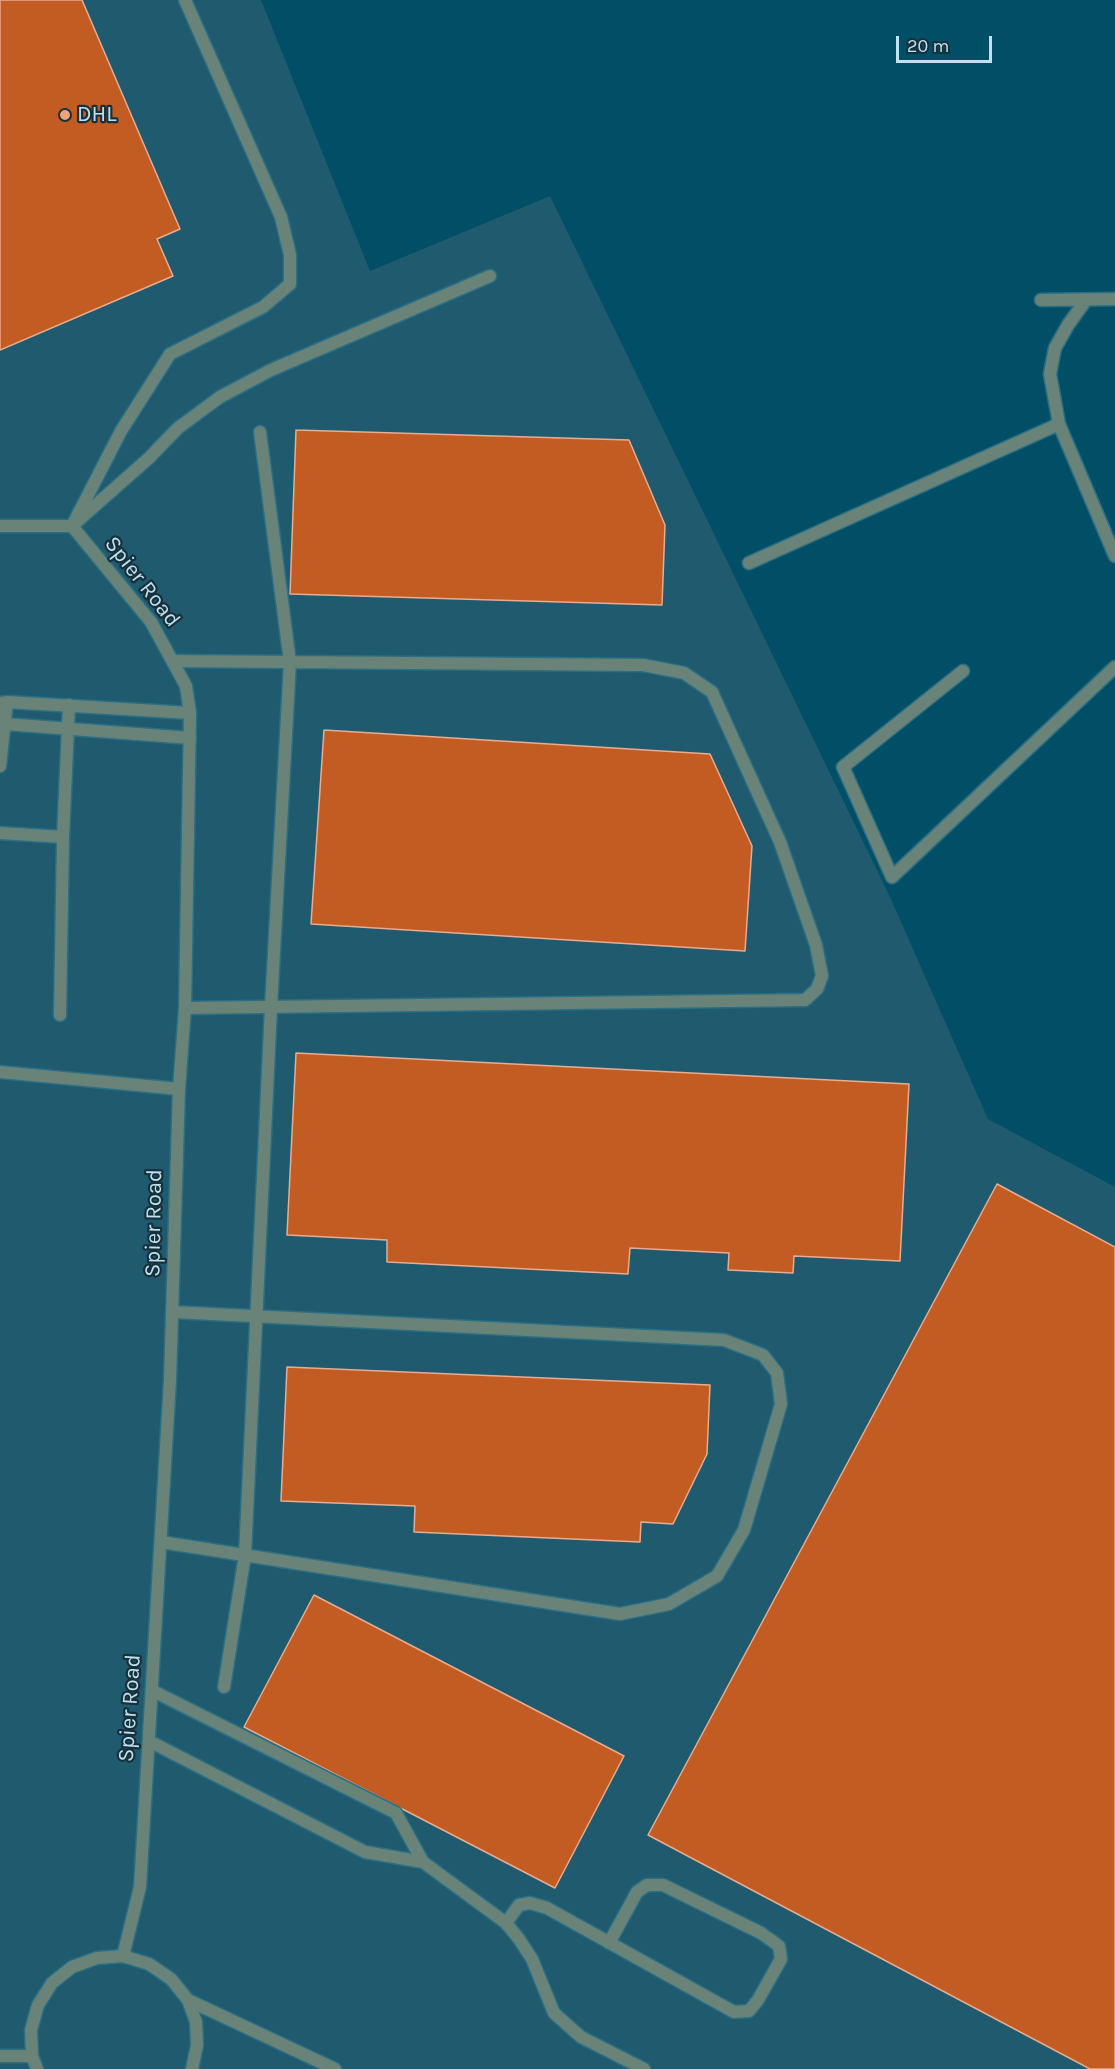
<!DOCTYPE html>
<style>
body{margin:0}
#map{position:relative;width:1115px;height:2069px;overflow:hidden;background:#004f66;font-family:Karla,sans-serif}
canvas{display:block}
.scale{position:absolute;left:896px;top:36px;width:96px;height:27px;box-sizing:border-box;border:3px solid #c1e1ef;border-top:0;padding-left:8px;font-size:18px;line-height:21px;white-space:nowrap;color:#c1e1ef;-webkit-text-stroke:4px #16313c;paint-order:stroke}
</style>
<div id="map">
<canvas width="1115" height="2069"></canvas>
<div class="scale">20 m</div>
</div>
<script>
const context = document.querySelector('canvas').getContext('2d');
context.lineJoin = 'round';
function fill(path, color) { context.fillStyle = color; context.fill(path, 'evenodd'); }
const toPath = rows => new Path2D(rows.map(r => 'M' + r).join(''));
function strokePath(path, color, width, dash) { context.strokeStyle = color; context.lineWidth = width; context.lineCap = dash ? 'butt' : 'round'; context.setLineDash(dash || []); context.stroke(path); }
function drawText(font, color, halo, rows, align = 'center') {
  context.font = font + ' Karla,sans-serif'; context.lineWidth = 4.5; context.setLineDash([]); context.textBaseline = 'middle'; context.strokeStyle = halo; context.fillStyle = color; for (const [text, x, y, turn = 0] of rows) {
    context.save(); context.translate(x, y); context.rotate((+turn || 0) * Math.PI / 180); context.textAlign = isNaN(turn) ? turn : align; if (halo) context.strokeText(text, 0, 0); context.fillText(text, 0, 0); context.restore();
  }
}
fill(toPath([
 [0,0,261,0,370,271,550,196,890,897,988,1119,1115,1187,1115,2069,0,2069]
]), '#1f5a6f');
const building = toPath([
 [0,0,82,0,180,229,157,239,173,276,0,350,0,0],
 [296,430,629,440,665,525,662,605,290,594,296,430],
 [324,730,710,754,752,846,745,951,311,924,324,730],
 [296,1053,909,1084,900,1261,794,1256,793,1273,728,1270,729,1253,630,1248,628,1274,387,1262,387,1240,287,1235,296,1053],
 [997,1184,1115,1247,1115,2069,1090,2069,648,1835,997,1184],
 [287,1367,710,1385,707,1454,673,1524,641,1522,640,1542,414,1532,415,1506,281,1501,287,1367],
 [314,1595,624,1756,555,1888,244,1727,314,1595]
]);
fill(building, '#c25c22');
strokePath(building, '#e6ad92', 1.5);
const lane = toPath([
 [0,526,72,526,149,458,178,428,220,397,271,370,490,276],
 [72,526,121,431,170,354,263,307,290,284,290,255,281,217,185,0],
 [173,661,643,665,684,673,712,692,780,842,816,945,822,976,817,989,805,1000,185,1008],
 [0,703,7,702,190,713],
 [0,720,5,724,190,738],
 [0,766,7,702],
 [0,833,63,837],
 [60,1015,63,837,69,705],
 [0,1072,179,1089],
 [161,1542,620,1614,669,1604,717,1576,744,1530,781,1404,777,1373,763,1355,724,1340,173,1312],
 [224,1687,245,1555,271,1007,290,662,260,432],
 [153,1691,396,1813,423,1862,506,1923,519,1939,532,1959,554,2013,581,2037,644,2069],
 [149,1741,365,1852,423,1862],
 [506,1923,519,1905,530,1903,547,1908,734,2012,749,2011,758,2000,781,1959,779,1946,761,1933,663,1885,647,1885,637,1892,609,1943],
 [0,2056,32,2056]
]);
const street = toPath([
 [1041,300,1115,299],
 [1086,300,1068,325,1055,348,1050,374,1059,424,1115,556],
 [72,526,151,622,186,686,190,713,185,1008,179,1089,170,1380,140,1887,123,1956],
 [749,563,1059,424],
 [963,671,843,767,892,877,1115,667],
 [188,2000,335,2069],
 [37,2069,32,2056,31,2030,38,2005,52,1983,72,1967,97,1958,123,1956,149,1964,171,1979,188,2000,196,2022,197,2045,192,2069]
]);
strokePath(lane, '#2a6f84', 15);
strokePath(street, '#2a6f84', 15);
strokePath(lane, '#698378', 12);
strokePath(street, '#698378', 12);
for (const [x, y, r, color] of [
 [65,115,6,"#f1a17c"]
]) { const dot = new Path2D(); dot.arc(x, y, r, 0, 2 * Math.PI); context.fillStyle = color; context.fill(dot); strokePath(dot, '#16313c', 2); }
drawText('22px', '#c1e1ef', '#16313c', [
 ["DHL",77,115]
], 'left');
drawText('22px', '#c1e1ef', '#16313c', [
 ["Spier Road",142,582,52],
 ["Spier Road",154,1223,-89],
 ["Spier Road",130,1708,-86]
]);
</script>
